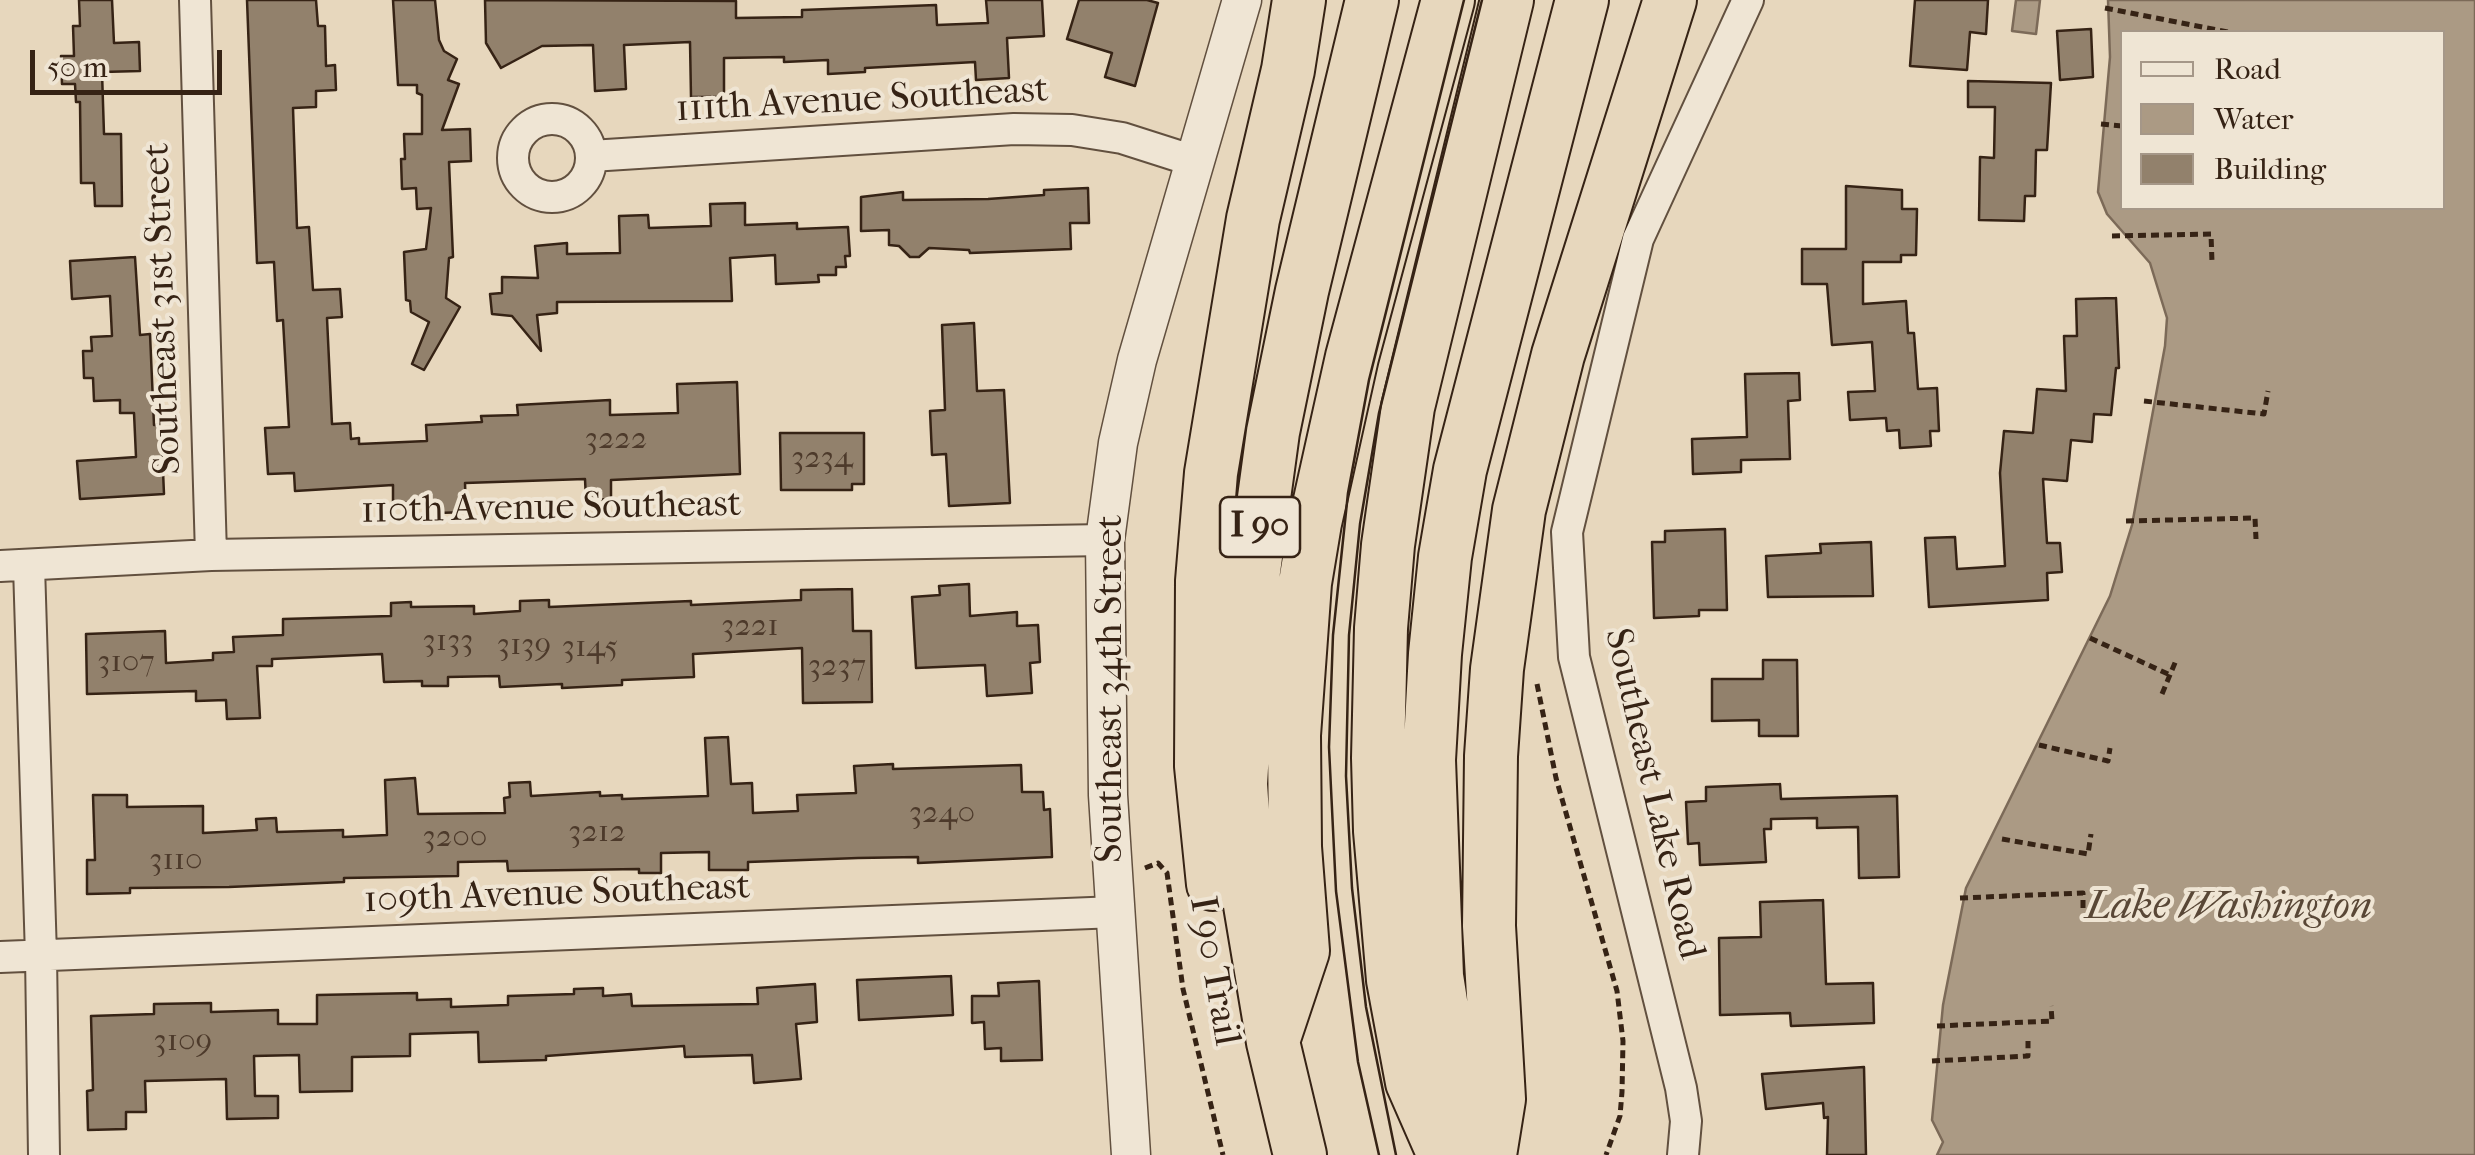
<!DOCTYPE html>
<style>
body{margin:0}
#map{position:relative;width:2475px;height:1155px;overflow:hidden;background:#e7d7bd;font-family:"IM FELL French Canon",serif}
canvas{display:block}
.legend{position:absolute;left:2120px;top:30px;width:325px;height:180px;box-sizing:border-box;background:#efe5d4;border:2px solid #a59788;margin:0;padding:12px 18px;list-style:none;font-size:30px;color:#362315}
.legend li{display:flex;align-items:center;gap:20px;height:50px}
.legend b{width:50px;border:2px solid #a59788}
.scale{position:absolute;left:30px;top:50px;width:192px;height:45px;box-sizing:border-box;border:5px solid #362315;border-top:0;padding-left:12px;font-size:30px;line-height:35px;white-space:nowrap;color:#362315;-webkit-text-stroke:8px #efe5d4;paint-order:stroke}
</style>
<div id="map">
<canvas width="2475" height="1155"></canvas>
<ul class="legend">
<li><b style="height:12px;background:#efe5d4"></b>Road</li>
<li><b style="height:28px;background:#ab9a84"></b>Water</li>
<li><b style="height:28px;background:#92816c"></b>Building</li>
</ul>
<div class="scale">50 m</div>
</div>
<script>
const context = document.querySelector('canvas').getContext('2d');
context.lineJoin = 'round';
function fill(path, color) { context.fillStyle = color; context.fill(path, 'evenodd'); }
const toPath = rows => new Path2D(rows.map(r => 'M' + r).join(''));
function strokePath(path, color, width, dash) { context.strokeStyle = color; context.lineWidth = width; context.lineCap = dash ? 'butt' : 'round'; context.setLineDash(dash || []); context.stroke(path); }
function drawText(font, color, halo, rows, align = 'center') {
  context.font = font + ' "IM FELL French Canon",serif'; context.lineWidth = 8; context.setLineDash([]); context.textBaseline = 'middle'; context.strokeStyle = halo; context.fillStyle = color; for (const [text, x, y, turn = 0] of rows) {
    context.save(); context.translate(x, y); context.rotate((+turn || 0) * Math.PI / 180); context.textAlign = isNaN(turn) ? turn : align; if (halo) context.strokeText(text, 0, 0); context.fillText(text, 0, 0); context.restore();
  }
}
const water = toPath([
 [2016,0,2040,0,2036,34,2012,31,2016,0],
 [2108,0,2475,0,2475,1155,1937,1155,1943,1142,1932,1120,1943,1005,1966,888,2110,596,2132,525,2165,346,2167,318,2150,263,2107,214,2098,192,2110,57,2108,0],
 [2442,32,2442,208,2122,208,2122,32,2442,32]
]);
fill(water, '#ab9a84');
strokePath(water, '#7c6a58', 2.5);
const building = toPath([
 [79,0,112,0,114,43,139,42,140,71,102,72,104,134,121,134,122,206,95,206,94,183,81,183,80,102,76,102,75,84,62,84,61,56,74,56,73,26,80,26,79,0],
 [247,0,316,0,318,26,325,26,326,66,335,65,336,90,316,91,316,107,293,108,297,228,309,227,313,290,340,289,342,317,327,318,332,424,350,423,351,439,359,438,359,444,427,441,426,425,482,422,481,416,518,415,517,405,610,400,610,415,678,413,677,384,737,382,740,474,611,480,611,499,586,500,585,479,465,483,466,512,438,513,437,502,393,503,393,485,295,491,294,473,268,474,265,428,289,427,283,320,277,321,274,262,257,263,247,0],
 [393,0,435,0,439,40,444,51,457,59,448,80,459,84,442,130,470,129,471,161,449,162,453,257,449,258,446,298,460,307,424,370,412,364,429,322,411,312,410,301,406,300,404,252,426,249,431,208,417,209,416,188,402,189,401,159,405,159,404,134,422,134,422,95,417,93,417,85,398,85,393,0],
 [485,0,736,1,736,18,802,17,802,10,936,5,937,25,988,23,986,0,1042,0,1044,36,1007,38,1009,78,976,80,975,62,865,68,865,72,828,74,828,60,784,62,784,57,724,58,724,97,691,97,690,42,624,45,626,89,595,91,593,45,542,46,501,68,486,43,485,0],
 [1079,0,1147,0,1158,3,1135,86,1105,77,1112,53,1067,39,1079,0],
 [1915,0,1988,0,1986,34,1970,32,1967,70,1910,66,1915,0],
 [2091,29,2093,77,2060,80,2057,31,2091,29],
 [1968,81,2051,83,2047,150,2036,150,2035,196,2025,196,2024,221,1979,220,1980,157,1994,158,1995,107,1968,107,1968,81],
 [1846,186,1902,190,1902,209,1917,209,1916,255,1901,255,1901,262,1863,262,1863,304,1906,301,1908,333,1914,333,1918,389,1937,388,1939,431,1930,431,1931,446,1900,448,1899,430,1887,431,1886,418,1850,420,1848,392,1875,391,1872,342,1832,345,1827,284,1802,284,1802,249,1846,249,1846,186],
 [1088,188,1089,223,1070,223,1071,249,970,253,969,250,929,248,919,257,910,257,899,246,889,245,889,230,861,231,861,197,903,192,903,200,988,199,1044,195,1044,190,1088,188],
 [745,203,745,225,797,223,797,229,848,227,850,256,845,256,846,267,836,267,836,275,818,275,819,282,776,284,775,255,730,258,732,301,557,302,557,313,537,315,541,351,512,316,492,314,490,294,502,293,502,277,538,278,535,246,567,243,567,254,620,253,619,216,648,215,649,228,711,226,710,204,745,203],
 [135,257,140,335,150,334,154,425,161,425,164,494,80,499,77,461,136,457,134,413,120,413,120,400,94,401,93,378,84,378,83,351,92,351,91,337,112,336,110,296,72,299,70,261,135,257],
 [2116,298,2119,368,2116,368,2111,415,2094,414,2092,442,2071,440,2067,481,2043,479,2047,543,2060,543,2062,572,2047,573,2048,600,1929,607,1925,538,1955,537,1957,569,2005,566,2000,473,2004,431,2033,433,2037,389,2066,391,2064,336,2077,336,2076,299,2116,298],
 [974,323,977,391,1004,390,1010,503,949,506,946,454,932,455,930,411,945,410,942,325,974,323],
 [1799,373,1800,400,1788,401,1790,459,1741,460,1741,472,1693,474,1692,439,1747,437,1745,374,1799,373],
 [780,433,864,433,864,484,852,484,852,490,781,490,780,433],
 [1725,529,1727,610,1699,610,1699,616,1654,618,1652,542,1665,542,1665,531,1725,529],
 [1871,542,1873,596,1768,597,1766,556,1821,553,1820,544,1871,542],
 [969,584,970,616,1017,612,1017,626,1038,625,1040,662,1030,663,1032,693,987,696,985,665,916,668,912,597,940,595,939,586,969,584],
 [852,589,853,631,871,631,872,702,803,703,802,648,693,654,694,677,622,680,622,685,562,688,562,684,500,687,499,676,448,677,448,686,422,686,422,681,384,682,382,654,272,659,272,666,257,666,260,718,227,719,226,700,196,701,196,691,87,694,86,634,165,631,166,663,213,660,213,653,234,652,233,637,283,635,283,619,391,616,391,603,411,602,411,607,474,606,474,614,520,611,520,601,549,600,549,607,691,601,691,605,801,600,801,590,852,589],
 [1763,660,1797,660,1798,736,1759,736,1759,720,1712,721,1712,679,1763,679,1763,660],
 [728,737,731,784,752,783,753,813,798,811,797,795,856,793,854,766,893,764,893,769,1021,765,1022,792,1043,792,1044,810,1050,809,1052,857,918,863,918,857,858,858,748,862,748,870,709,870,709,852,661,853,661,873,639,873,639,869,508,871,507,861,458,862,458,876,344,878,344,882,229,887,130,888,130,893,87,894,87,860,95,860,93,795,127,795,127,807,203,806,203,833,257,830,256,819,276,818,277,832,343,830,343,837,387,835,385,780,415,778,418,814,505,813,504,798,510,797,509,783,530,782,531,796,600,792,600,796,622,795,622,799,708,796,705,738,728,737],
 [1780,784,1781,799,1897,796,1899,877,1859,878,1858,827,1817,828,1817,818,1771,819,1771,829,1764,829,1766,862,1700,865,1699,843,1688,844,1686,802,1706,801,1706,787,1780,784],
 [1823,900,1826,984,1873,983,1874,1023,1791,1026,1790,1013,1720,1015,1719,938,1761,937,1760,902,1823,900],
 [951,976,953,1015,859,1020,857,980,951,976],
 [1039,981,1042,1060,1001,1061,1001,1048,985,1049,984,1022,972,1023,972,996,999,996,998,983,1039,981],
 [815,984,817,1022,796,1024,801,1079,754,1083,752,1055,685,1057,684,1046,546,1056,546,1060,479,1062,478,1032,410,1034,410,1056,352,1057,352,1091,300,1092,299,1055,254,1056,255,1096,278,1096,278,1118,227,1119,226,1079,145,1081,146,1112,126,1112,126,1129,88,1130,87,1091,93,1090,91,1016,154,1014,154,1004,211,1003,211,1012,278,1010,278,1024,317,1024,317,995,417,993,417,1000,451,999,451,1007,508,1005,508,996,574,994,574,989,603,988,603,996,631,994,632,1006,758,1004,757,988,815,984],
 [1864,1067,1866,1155,1827,1155,1828,1117,1824,1118,1823,1103,1766,1109,1762,1074,1864,1067]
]);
fill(building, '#92816c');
strokePath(building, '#362315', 2.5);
const minor = toPath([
 [195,0,211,555],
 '513 158a39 39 0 1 1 78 0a39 39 0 1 1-78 0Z',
 [591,156,1014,129,1072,130,1122,138,1194,161],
 [0,566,211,555,1105,540],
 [29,566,41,956,44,1155],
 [0,957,1116,912],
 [1683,1155,1686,1121,1681,1088,1574,657,1567,532,1638,239,1748,0]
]);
const tertiary = toPath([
 [1131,1155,1108,795,1105,540,1118,443,1137,360,1242,0]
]);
const motorway = toPath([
 [1213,884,1201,766,1202,581,1211,473,1253,219,1288,70,1299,0],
 [1273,1041,1303,951,1295,847,1294,735,1305,583,1315,523,1352,357,1448,0],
 [1465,1154,1437,976,1429,760,1435,654,1445,557,1460,470,1582,0],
 [1300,1155,1273,1042,1248,893,1241,784,1254,571,1273,432,1302,291,1372,0],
 [1444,1155,1412,1082,1393,980,1380,831,1378,758,1381,628,1388,545,1408,407,1507,0],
 [1490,1155,1499,1099,1489,926,1491,756,1497,669,1519,510,1558,355,1670,0]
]);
strokePath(minor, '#62503f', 34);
strokePath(tertiary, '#62503f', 41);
strokePath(motorway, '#362315', 56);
strokePath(toPath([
 [2105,8,2228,32],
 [2101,124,2122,126],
 [2112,236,2211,234,2212,262],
 [2144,401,2264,414,2268,391],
 [2126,521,2255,518,2256,539],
 [2090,638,2170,675],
 [1537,684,1556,778,1617,991,1623,1041,1622,1092,1620,1116,1606,1155],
 [2162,694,2177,658],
 [2039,745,2108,761,2110,748],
 [2002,839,2088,854,2091,834],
 [1145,868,1158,863,1167,873,1183,989,1223,1155],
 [1960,898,2083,893,2083,913],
 [1937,1026,2052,1021,2051,1006],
 [1932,1061,2028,1056,2028,1041]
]), '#362315', 5, [8, 5]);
strokePath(minor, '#efe5d4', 30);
strokePath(tertiary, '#efe5d4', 38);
strokePath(motorway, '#e7d7bd', 52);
strokePath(toPath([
 [1379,1155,1358,1062,1336,891,1329,747,1333,635,1348,493,1369,380,1464,0],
 [1396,1155,1366,1007,1352,888,1346,776,1349,635,1360,524,1379,413,1482,0]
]), '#362315', 2.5);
drawText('32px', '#4d3a2b', null, [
 ["3222",616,440],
 ["3234",822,459],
 ["3221",750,627],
 ["3133",448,642],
 ["3139",524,646],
 ["3145",590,648],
 ["3107",126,663],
 ["3237",837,667],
 ["3240",942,814],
 ["3212",597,833],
 ["3200",455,838],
 ["3110",176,861],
 ["3109",183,1042]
]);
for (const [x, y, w] of [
 [1260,527,80]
]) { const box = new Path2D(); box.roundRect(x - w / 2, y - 30, w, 60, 8); context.fillStyle = '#efe5d4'; context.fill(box); strokePath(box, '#362315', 2.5); }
drawText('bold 35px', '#362315', null, [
 ["I 90",1260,527]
]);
drawText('38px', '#362315', '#efe5d4', [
 ["111th Avenue Southeast",862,101,-3],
 ["Southeast 31st Street",164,309,-92],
 ["110th Avenue Southeast",551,509,-1],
 ["Southeast 34th Street",1112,689,-90],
 ["Southeast Lake Road",1653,794,77],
 ["109th Avenue Southeast",557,895,-2],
 ["I 90 Trail",1213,971,80]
]);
drawText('italic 40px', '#594736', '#efe5d4', [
 ["Lake Washington",2229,908]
]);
</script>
